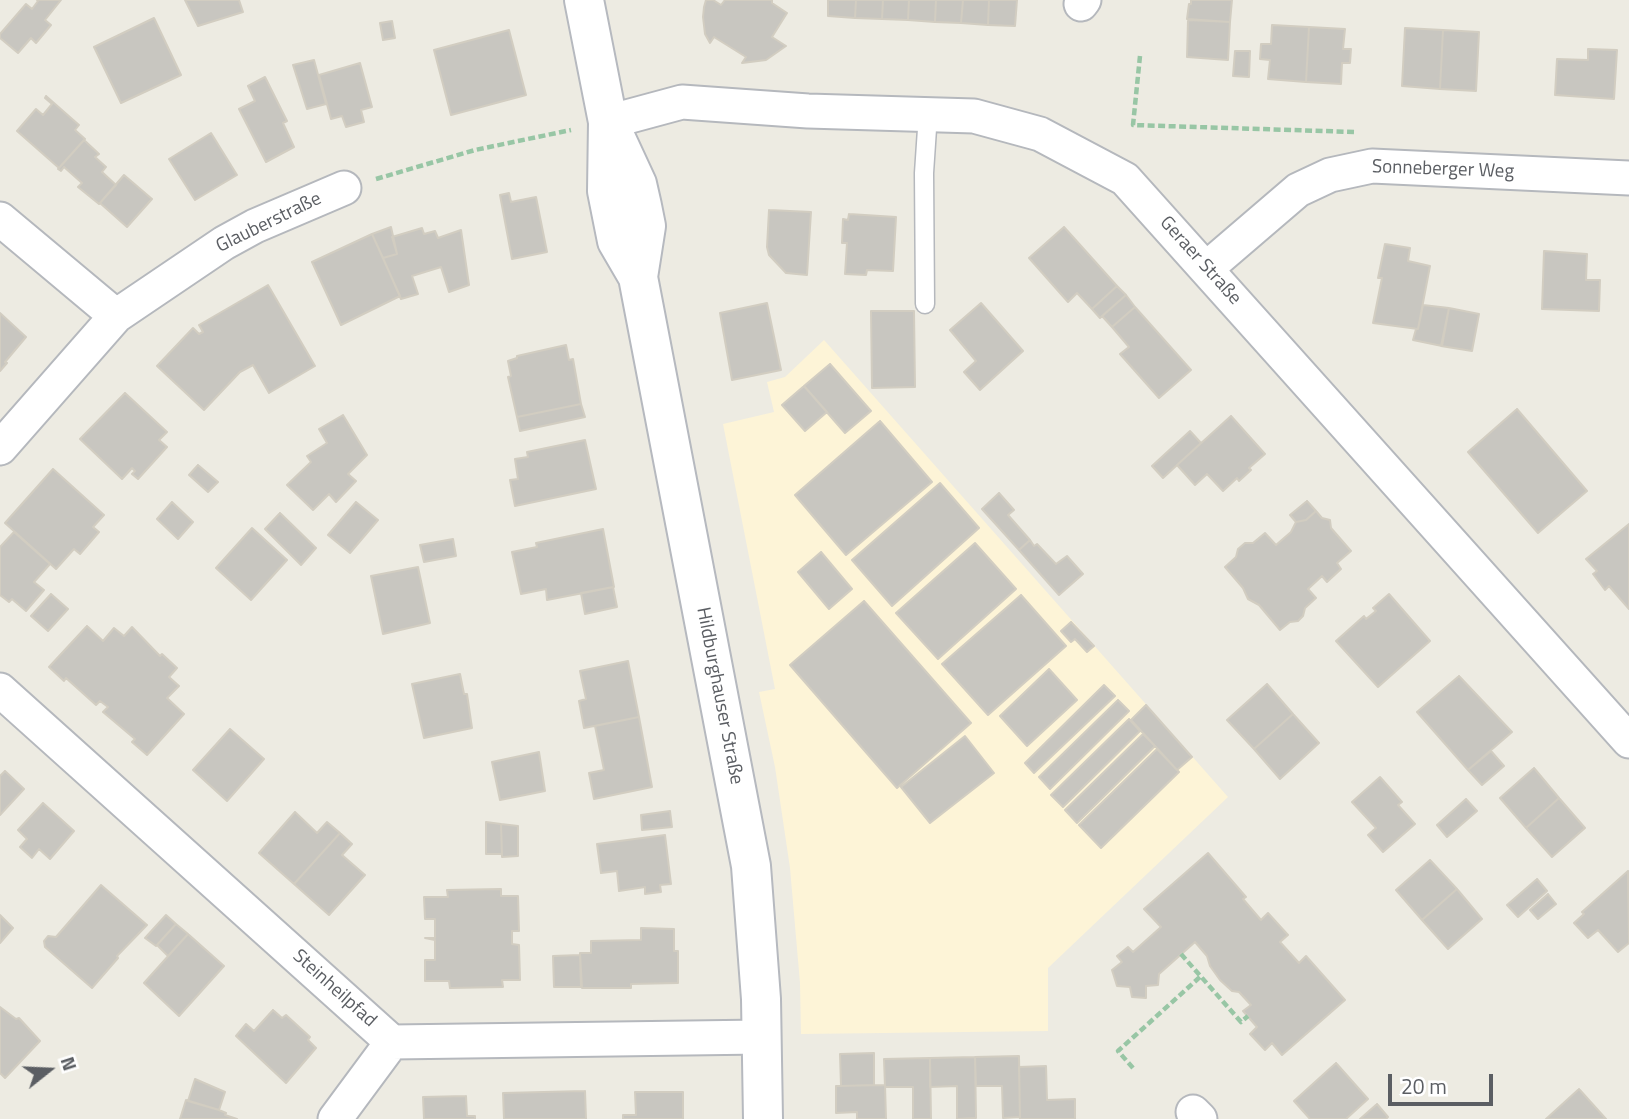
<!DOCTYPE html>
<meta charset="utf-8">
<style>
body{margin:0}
#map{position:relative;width:1629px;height:1119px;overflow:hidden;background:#edebe2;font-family:"Titillium Web",sans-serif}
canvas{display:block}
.north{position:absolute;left:14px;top:1035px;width:70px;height:70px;-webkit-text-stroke:5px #fff;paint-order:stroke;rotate:72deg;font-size:19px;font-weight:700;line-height:28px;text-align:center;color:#5b5e63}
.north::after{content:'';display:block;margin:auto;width:24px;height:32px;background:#5b5e63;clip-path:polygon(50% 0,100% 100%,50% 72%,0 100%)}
.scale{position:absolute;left:1388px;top:1074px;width:105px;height:32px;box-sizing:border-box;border:4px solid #5b5e63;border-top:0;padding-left:9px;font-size:21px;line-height:24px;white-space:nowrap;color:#5b5e63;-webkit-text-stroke:5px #fff;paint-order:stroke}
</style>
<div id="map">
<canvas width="1629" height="1119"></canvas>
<div class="north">N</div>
<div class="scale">20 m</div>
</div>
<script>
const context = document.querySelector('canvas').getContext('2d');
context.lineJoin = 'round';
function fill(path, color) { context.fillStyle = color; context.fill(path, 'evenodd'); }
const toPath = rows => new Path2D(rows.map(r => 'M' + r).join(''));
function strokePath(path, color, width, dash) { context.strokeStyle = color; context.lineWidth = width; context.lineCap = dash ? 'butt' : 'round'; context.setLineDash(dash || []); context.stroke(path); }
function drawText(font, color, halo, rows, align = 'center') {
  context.font = font + ' "Titillium Web",sans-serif'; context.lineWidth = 5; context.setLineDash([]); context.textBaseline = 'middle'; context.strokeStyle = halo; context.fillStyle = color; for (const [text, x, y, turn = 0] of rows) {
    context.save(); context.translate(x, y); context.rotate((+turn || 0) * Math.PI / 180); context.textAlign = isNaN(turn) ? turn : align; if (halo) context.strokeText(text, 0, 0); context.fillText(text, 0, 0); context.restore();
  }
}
fill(toPath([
 [824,340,1228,797,1048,968,1048,1031,801,1034,800,983,790,868,775,767,759,692,775,689,723,424,774,412,767,382,785,377]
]), '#fdf4d7');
const building = toPath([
 [37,0,61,0,45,20,51,25,36,43,31,38,18,53,0,38,0,34,26,4,32,9,38,1,37,0],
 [185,0,239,0,243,12,198,26,185,0],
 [713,0,721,5,725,0,772,0,772,3,787,13,772,37,786,46,766,60,742,63,746,57,714,37,710,43,705,34,703,17,704,7,706,0,713,0],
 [828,0,856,0,855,18,828,16,828,0],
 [856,0,883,0,882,19,855,18,856,0],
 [883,0,909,0,908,20,882,19,883,0],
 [909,0,936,0,935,22,908,20,909,0],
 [936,0,963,0,961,23,935,22,936,0],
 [963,0,989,0,988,25,961,23,963,0],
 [989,0,1017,0,1015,26,988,25,989,0],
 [1191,0,1232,0,1230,22,1187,19,1189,4,1191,4,1191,0],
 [154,18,181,75,121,103,94,47,154,18],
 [1188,20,1230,22,1228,60,1187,57,1188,20],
 [392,21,395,38,383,40,380,23,392,21],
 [1272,25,1309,27,1306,82,1268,79,1270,60,1260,59,1261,44,1271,44,1272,25],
 [1309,27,1345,29,1343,49,1351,49,1350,63,1342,63,1341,84,1306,82,1309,27],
 [1405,28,1443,30,1440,89,1402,86,1405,28],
 [509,30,526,95,451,115,434,50,509,30],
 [1443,30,1479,32,1476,91,1440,89,1443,30],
 [1588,49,1617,50,1614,99,1555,95,1557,59,1588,60,1588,49],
 [1235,51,1250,51,1249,77,1233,76,1235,51],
 [314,60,326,104,307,109,293,65,314,60],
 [360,63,372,107,361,110,364,122,346,127,342,116,331,119,319,75,360,63],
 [265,77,287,121,283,123,294,147,266,162,239,109,255,101,248,86,265,77],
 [46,96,79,125,75,130,85,139,59,168,17,131,36,109,43,115,52,104,45,98,46,96],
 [211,133,237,175,195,200,169,159,211,133],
 [84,140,99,154,95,157,106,167,102,172,116,185,99,204,78,187,82,183,64,167,61,171,58,169,84,140],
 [124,175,152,199,127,227,100,203,124,175],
 [509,193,511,202,536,197,547,252,512,259,500,195,509,193],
 [769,210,811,212,807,275,786,273,769,255,767,247,769,210],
 [849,214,896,217,893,271,867,270,866,275,845,274,847,243,842,243,843,219,848,220,849,214],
 [391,227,397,254,383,258,372,234,391,227],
 [1064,227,1117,286,1092,309,1077,293,1068,302,1029,258,1064,227],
 [422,228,424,234,435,231,438,238,461,230,469,285,449,292,441,267,412,276,418,294,401,299,383,258,397,254,392,237,422,228],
 [372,234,400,296,341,325,312,262,372,234],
 [1385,244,1410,248,1408,261,1430,266,1418,329,1373,323,1382,278,1378,278,1385,244],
 [1544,251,1587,254,1586,280,1600,280,1599,311,1542,309,1544,251],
 [268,285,315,366,269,393,253,365,240,372,204,410,157,366,193,328,199,334,203,332,199,325,268,285],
 [1117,286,1126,295,1100,318,1092,309,1117,286],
 [1126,295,1135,307,1112,327,1102,316,1126,295],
 [767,303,781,370,732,380,720,313,767,303],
 [981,303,1023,351,980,390,964,372,976,361,950,330,981,303],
 [1423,305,1449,308,1442,346,1413,340,1416,329,1418,329,1423,305],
 [1135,307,1191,370,1159,398,1120,354,1129,347,1112,327,1135,307],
 [1449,308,1479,314,1472,351,1441,346,1449,308],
 [871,311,914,311,915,387,872,388,871,311],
 [0,313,26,337,5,362,7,363,0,371,0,313],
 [566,345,569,360,573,359,581,404,517,417,508,377,511,376,508,361,517,358,517,356,566,345],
 [830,364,871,411,845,433,804,386,830,364],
 [804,386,827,412,805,431,782,405,804,386],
 [125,393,167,432,159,440,167,447,138,479,132,474,135,471,132,468,122,479,80,439,125,393],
 [581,404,585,417,520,431,517,417,581,404],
 [1517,409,1587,491,1538,533,1468,452,1517,409],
 [343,415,367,455,348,474,356,481,336,502,329,494,313,510,287,485,311,462,307,456,327,443,319,429,343,415],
 [1231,416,1265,454,1249,468,1251,470,1239,481,1237,478,1223,491,1207,474,1195,485,1177,465,1231,416],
 [880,421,932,482,846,555,795,495,880,421],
 [1190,431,1201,443,1163,478,1152,466,1190,431],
 [585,440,596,489,515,506,510,480,518,479,515,459,528,457,527,452,585,440],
 [198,465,218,482,208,492,189,475,198,465],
 [53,469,104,515,93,527,99,532,80,554,74,549,56,569,5,523,53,469],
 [940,483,979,528,892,606,852,560,940,483],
 [999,493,1014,510,1008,515,1030,540,1019,550,982,509,999,493],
 [1307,501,1316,511,1306,520,1296,522,1290,515,1307,501],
 [172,502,193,522,178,539,157,519,172,502],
 [356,502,378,520,350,553,328,535,356,502],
 [1316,511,1322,518,1330,520,1331,528,1351,551,1337,563,1341,569,1327,582,1322,576,1308,589,1316,598,1305,608,1303,616,1298,621,1290,622,1280,630,1259,605,1248,599,1243,588,1225,567,1236,557,1238,549,1245,543,1253,543,1265,533,1276,545,1291,532,1296,522,1306,520,1316,511],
 [280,513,316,548,301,565,265,529,280,513],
 [1629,524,1629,609,1609,586,1605,590,1593,574,1597,571,1586,559,1629,524],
 [252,528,287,560,251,600,216,568,252,528],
 [603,529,614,587,547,600,546,589,521,594,512,552,537,547,536,543,603,529],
 [14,532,50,564,34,582,44,590,26,611,12,599,9,602,0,595,0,547,14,532],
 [453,539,456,556,424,562,420,545,453,539],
 [1030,540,1034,546,1037,544,1056,564,1067,556,1083,574,1059,595,1019,550,1030,540],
 [975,543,1016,589,938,659,896,613,975,543],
 [821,552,852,589,829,609,798,572,821,552],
 [418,567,430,623,383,634,371,576,418,567],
 [613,587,617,607,585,614,581,593,613,587],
 [51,594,68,609,48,631,31,616,51,594],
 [1389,594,1430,641,1378,687,1336,641,1364,616,1366,619,1376,611,1373,608,1389,594],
 [1021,595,1066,646,988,715,942,664,1021,595],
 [864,601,971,723,897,788,790,665,864,601],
 [1071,622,1094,646,1087,652,1075,639,1071,642,1061,631,1071,622],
 [87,626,103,641,114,628,124,636,132,627,160,656,162,654,177,668,169,677,179,686,167,698,184,714,147,755,132,742,135,739,103,712,108,707,100,701,96,705,66,678,64,681,49,667,87,626],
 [628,661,639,717,584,728,579,701,586,699,580,671,628,661],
 [1049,669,1077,700,1027,746,1000,716,1049,669],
 [460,674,464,694,467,694,472,728,424,738,412,684,460,674],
 [1459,676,1512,732,1468,770,1417,712,1459,676],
 [1267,684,1293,714,1254,749,1227,720,1267,684],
 [1104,685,1115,696,1034,773,1025,763,1104,685],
 [1118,700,1129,711,1050,789,1039,777,1118,700],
 [1146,705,1192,757,1177,770,1131,720,1146,705],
 [1293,714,1319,743,1280,779,1254,749,1293,714],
 [639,717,652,787,594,799,589,773,604,770,595,726,639,717],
 [1129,719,1140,731,1063,807,1051,795,1129,719],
 [230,729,264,759,227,801,193,770,230,729],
 [1143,734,1155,746,1077,823,1065,810,1143,734],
 [965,736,994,773,930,823,901,787,965,736],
 [1157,749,1179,772,1101,848,1079,825,1157,749],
 [1491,751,1504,766,1482,785,1468,770,1491,751],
 [539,752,545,791,500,800,492,762,539,752],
 [1534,768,1559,798,1526,828,1500,798,1534,768],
 [5,771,24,789,0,815,0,776,5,771],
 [1380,777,1402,802,1398,805,1415,824,1383,852,1368,835,1376,828,1352,802,1380,777],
 [1559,798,1585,828,1552,857,1526,828,1559,798],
 [1466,799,1477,811,1447,837,1437,825,1466,799],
 [43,803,74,831,50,859,39,849,32,858,20,847,27,839,18,830,43,803],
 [670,811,672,827,642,830,641,815,670,811],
 [295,812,317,833,327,822,340,833,294,884,259,853,295,812],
 [486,822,501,824,502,854,486,854,486,822],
 [501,824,518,826,518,856,502,857,501,824],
 [340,833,352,844,342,855,365,875,329,915,294,884,340,833],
 [665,835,671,884,660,885,661,892,645,894,645,887,619,891,617,871,601,873,597,844,665,835],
 [1208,853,1246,897,1243,899,1261,920,1268,913,1288,935,1280,942,1299,963,1306,956,1345,1000,1282,1055,1272,1043,1265,1050,1250,1034,1257,1027,1243,1011,1251,1005,1239,992,1232,991,1220,980,1210,966,1207,956,1195,942,1159,974,1158,985,1146,986,1146,998,1132,997,1130,987,1117,986,1112,970,1122,962,1117,956,1128,947,1133,952,1161,927,1144,909,1208,853],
 [1430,860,1457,889,1422,920,1396,890,1430,860],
 [1628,871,1629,943,1618,952,1598,930,1588,938,1574,923,1584,914,1582,912,1628,871],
 [1537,879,1547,891,1518,917,1507,905,1537,879],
 [101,885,147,925,117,956,118,958,92,988,45,947,44,941,48,936,56,937,101,885],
 [501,889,501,896,518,896,519,931,512,931,512,944,519,945,520,980,502,980,503,987,450,988,449,981,425,981,425,960,435,960,435,940,425,938,435,938,435,919,425,919,424,897,448,897,447,890,501,889],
 [1457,889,1482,919,1448,949,1422,920,1457,889],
 [1548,894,1556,904,1538,919,1530,910,1548,894],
 [0,915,13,928,0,943,0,915],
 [166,915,176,924,156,946,145,938,166,915],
 [176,924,188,934,168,956,157,945,176,924],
 [641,928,674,929,674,951,678,951,678,983,631,984,631,988,582,988,580,953,591,953,591,941,641,940,641,928],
 [188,934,224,966,179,1016,144,983,188,934],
 [580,955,581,987,554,987,553,956,580,955],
 [0,1007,16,1019,19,1018,40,1041,5,1078,0,1073,0,1007],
 [273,1010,282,1018,286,1015,310,1037,308,1040,316,1048,286,1083,236,1036,246,1024,254,1031,273,1010],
 [874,1053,874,1085,841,1086,840,1054,874,1053],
 [1019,1056,1020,1117,1003,1118,1002,1086,976,1086,975,1057,1019,1056],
 [975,1057,976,1118,957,1119,957,1086,930,1087,930,1058,975,1057],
 [930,1058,931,1119,913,1119,913,1087,885,1087,884,1059,930,1058],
 [1336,1063,1368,1099,1346,1119,1310,1119,1294,1101,1336,1063],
 [1046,1066,1047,1100,1075,1099,1075,1119,1020,1119,1019,1067,1046,1066],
 [195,1079,225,1092,219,1110,188,1101,195,1079],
 [885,1085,886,1119,857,1119,857,1112,836,1113,836,1086,885,1085],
 [1579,1089,1606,1119,1546,1119,1579,1089],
 [585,1091,586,1119,504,1119,503,1093,585,1091],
 [635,1092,683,1092,683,1119,623,1119,623,1115,636,1115,635,1092],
 [466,1096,467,1116,475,1116,475,1119,424,1119,423,1097,466,1096],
 [186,1100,219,1110,226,1113,225,1115,237,1119,180,1119,186,1100],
 [1377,1104,1388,1117,1386,1119,1360,1119,1377,1104]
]);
fill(building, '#c8c6c0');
strokePath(building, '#d2cdc1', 2);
const lane = toPath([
 [925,304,924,173,928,114]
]);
const street = toPath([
 [1081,4,1084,0],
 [608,122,682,102,808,111,974,116,1040,134,1125,179,1629,741],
 [0,219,116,316],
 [1207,268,1298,190,1330,175,1372,166,1629,178],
 [0,448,116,316,224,243,255,226,344,188],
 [0,690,392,1042,762,1037],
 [1193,1112,1200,1119],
 [335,1119,392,1042]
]);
const secondary = toPath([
 [584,0,608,122,607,191,617,241,638,277,751,866,761,999,763,1119],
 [612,130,637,184,642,206,646,226,638,277]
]);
strokePath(lane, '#b5b8bd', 21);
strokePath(street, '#b5b8bd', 37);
strokePath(secondary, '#b6b9bf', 42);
strokePath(toPath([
 [1140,56,1133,125,1354,132],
 [376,179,475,150,571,130],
 [1181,954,1241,1022,1248,1016],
 [1133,1068,1118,1051,1201,976]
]), '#98c6a5', 4.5, [7, 3.5]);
strokePath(lane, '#fff', 18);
strokePath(street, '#fff', 33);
strokePath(secondary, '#fff', 38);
drawText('19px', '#5b5e63', '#fff', [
 ["Sonneberger Weg",1443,170,2],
 ["Glauberstraße",269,223,-26],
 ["Geraer Straße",1200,261,48],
 ["Hildburghauser Straße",719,696,79],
 ["Steinheilpfad",334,989,42]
]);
</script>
